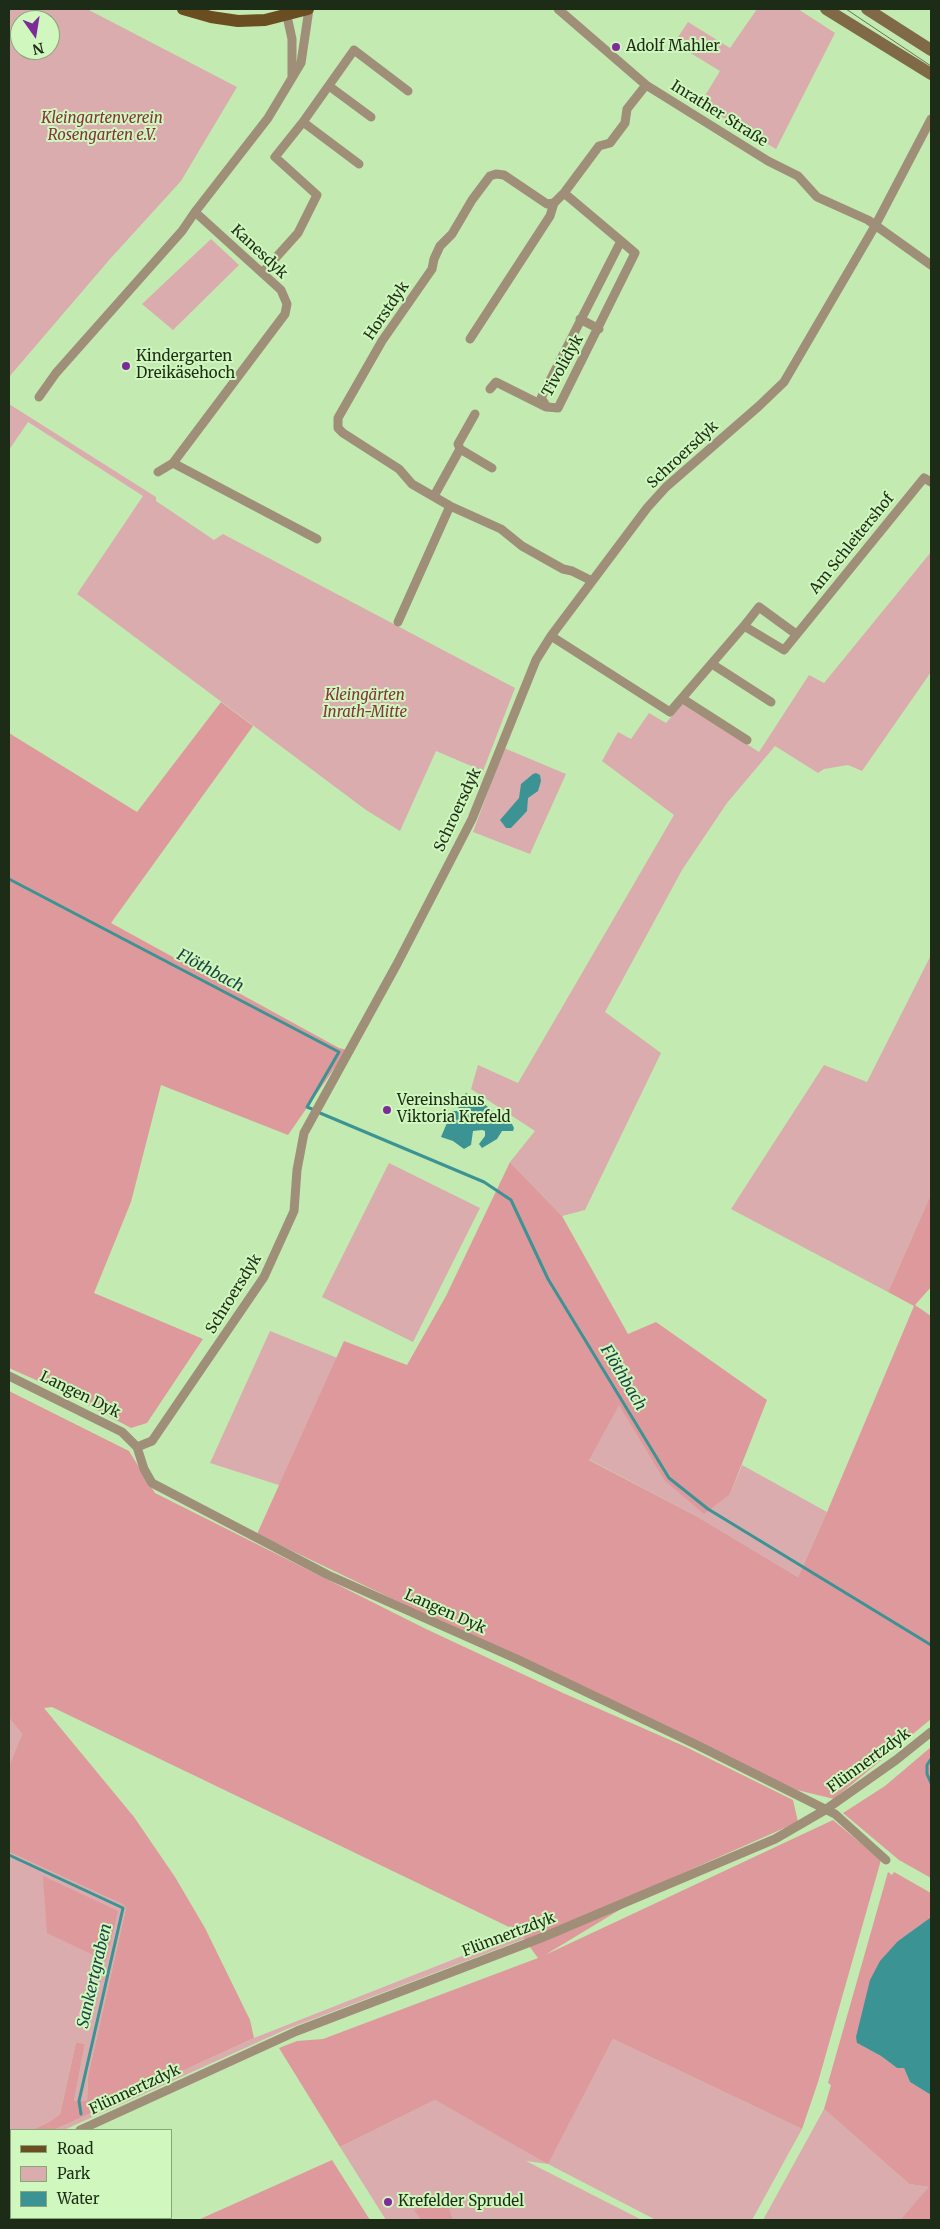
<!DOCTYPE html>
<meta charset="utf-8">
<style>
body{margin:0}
#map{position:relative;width:940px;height:2229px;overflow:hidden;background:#c3eab1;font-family:Merriweather,serif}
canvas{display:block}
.frame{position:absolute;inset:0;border:10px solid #1d2c16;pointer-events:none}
.legend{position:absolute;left:10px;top:2129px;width:162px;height:90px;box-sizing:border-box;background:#cff7be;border:1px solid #88a67b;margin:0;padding:6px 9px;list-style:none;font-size:15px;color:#1d2c16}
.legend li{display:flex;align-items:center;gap:10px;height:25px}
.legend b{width:25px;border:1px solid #88a67b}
.north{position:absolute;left:10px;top:10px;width:50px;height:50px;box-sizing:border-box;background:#cff7be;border:1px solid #88a67b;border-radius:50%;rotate:167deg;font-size:14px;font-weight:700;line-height:20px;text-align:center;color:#1d2c16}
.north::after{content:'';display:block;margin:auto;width:18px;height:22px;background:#7e2b9a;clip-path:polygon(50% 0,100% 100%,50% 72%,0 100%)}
</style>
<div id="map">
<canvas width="940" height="2229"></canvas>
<div class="frame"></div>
<ul class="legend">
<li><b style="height:6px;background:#6a4e22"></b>Road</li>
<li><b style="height:14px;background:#daacae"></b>Park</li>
<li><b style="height:14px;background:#3b9394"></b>Water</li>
</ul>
<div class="north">N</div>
</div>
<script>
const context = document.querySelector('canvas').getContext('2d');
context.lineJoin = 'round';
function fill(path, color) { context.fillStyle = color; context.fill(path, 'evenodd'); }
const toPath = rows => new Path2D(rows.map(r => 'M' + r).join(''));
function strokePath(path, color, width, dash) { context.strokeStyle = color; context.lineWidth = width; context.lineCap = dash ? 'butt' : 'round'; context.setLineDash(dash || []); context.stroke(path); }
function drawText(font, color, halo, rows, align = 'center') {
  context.font = font + ' Merriweather,serif'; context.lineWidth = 4; context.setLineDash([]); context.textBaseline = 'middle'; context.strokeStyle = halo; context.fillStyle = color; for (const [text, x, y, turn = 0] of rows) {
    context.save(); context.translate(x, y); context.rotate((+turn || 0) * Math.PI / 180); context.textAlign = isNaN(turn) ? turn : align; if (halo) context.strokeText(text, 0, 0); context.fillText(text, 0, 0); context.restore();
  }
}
fill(toPath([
 [9,9,87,9,237,87,181,181,110,259,9,377],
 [20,20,50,20,50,50,20,50],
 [757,9,798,9,835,33,776,149,700,104,720,71,674,43,688,22,730,48],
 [211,239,239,265,173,330,142,304],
 [9,404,156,497,156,501,214,540,223,534,515,688,483,771,436,751,400,831,366,810,84,599,77,594,143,496,28,422,9,450],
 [931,552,931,672,862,771,848,765,824,769,818,773,775,746,727,803,682,870,605,1012,661,1053,585,1210,562,1216,510,1162,535,1131,471,1089,478,1065,518,1083,674,815,602,761,618,732,631,739,649,713,666,723,683,703,759,752,809,675,824,683],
 [504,748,566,774,530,854,473,832],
 [931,955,931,1194,888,1292,731,1209,824,1065,867,1082],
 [389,1163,480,1208,413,1342,322,1297],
 [270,1331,345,1361,288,1488,210,1463],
 [619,1404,664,1480,730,1494,742,1465,827,1512,798,1577,698,1517,588,1459],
 [9,1716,22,1734,9,1766],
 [9,1852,122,1904,126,1908,88,2076,87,2101,74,2101,85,2044,76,2042,60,2114,49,2122,32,2130,11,2130,11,2140,9,2141],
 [523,1932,524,1939,287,2029,64,2130,54,2130,254,2038],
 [613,2039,802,2129,752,2220,656,2220,548,2164,526,2161,642,2220,453,2220,446,2196,415,2210,421,2220,386,2220,340,2147,435,2100,548,2163],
 [824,2109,909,2184,930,2187,900,2220,763,2220]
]), '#daacae');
fill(toPath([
 [221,702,253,726,111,923,339,1048,347,1050,288,1135,161,1085,131,1202,94,1293,203,1339,147,1423,131,1428,65,1393,9,1368,9,733,137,812],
 [510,1162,562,1216,628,1334,656,1322,767,1400,730,1494,704,1514,664,1480,619,1405,589,1460,698,1517,798,1577,827,1512,914,1306,888,1292,931,1194,931,1287,915,1305,931,1316,931,1719,834,1799,797,1790,697,1745,257,1534,344,1341,407,1365,446,1296],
 [9,1391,129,1451,155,1493,426,1629,563,1693,686,1747,793,1800,798,1822,674,1877,545,1955,833,1820,881,1860,818,2082,802,2129,613,2039,548,2164,435,2100,340,2147,279,2048,297,2041,323,2039,538,1958,524,1939,523,1932,510,1926,509,1927,52,1707,44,1708,134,1817,175,1877,205,1928,250,2020,254,2038,54,2130,32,2130,49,2122,60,2114,76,2042,85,2044,74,2101,87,2101,88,2076,126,1908,122,1904,9,1852,9,1766,22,1734,9,1717],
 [931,1747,931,1878,899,1860,843,1813,885,1786],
 [888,1872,892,1875,894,1872,931,1893,931,1918,898,1941,857,2043,881,2056,897,2068,904,2068,910,2082,931,2095,931,2220,900,2220,929,2187,909,2184,824,2109,831,2085,828,2083],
 [43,1876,118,1911,106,1961,47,1933],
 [332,2160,370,2220,198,2220],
 [446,2196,453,2220,421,2220,414,2210]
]), '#de999c');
fill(toPath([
 [536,773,540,775,541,781,538,791,528,798,527,811,511,828,506,828,500,820,519,798,521,784,533,774],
 [466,1093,482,1102,502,1119,512,1124,514,1128,513,1131,502,1131,497,1139,482,1148,479,1144,485,1136,485,1131,482,1130,473,1131,471,1145,464,1149,453,1141,441,1137,452,1111,458,1111,459,1101],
 [930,1918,931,1918,931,2095,910,2082,904,2068,897,2068,881,2056,857,2043,856,2037,870,1980,880,1961,898,1941]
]), '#3b9394');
strokePath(toPath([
 [9,879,339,1052,307,1107,312,1109],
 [320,1113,484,1182,511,1200,548,1279,669,1478,708,1509,931,1645],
 [931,1759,927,1765,927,1774,931,1783],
 [9,1855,123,1908,79,2101,81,2114],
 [117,2218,118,2220]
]), '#3b9394', 3);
strokePath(toPath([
 [558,9,646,85,768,161,798,176,817,197,868,220,931,265],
 [288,10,287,16,292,39,292,76],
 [329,86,371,117],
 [303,122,359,164],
 [564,193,621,241,541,398,547,407,558,408,635,253,621,241],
 [262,273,298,233,317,195,275,157,303,122,354,50,408,91],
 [580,319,599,329],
 [470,339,550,216,554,203],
 [490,389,496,382,546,407],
 [39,397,56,373,182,231,195,212,268,118,301,63,309,9],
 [460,449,458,444,475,414],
 [173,463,317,539],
 [158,472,173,463,285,314,287,304,281,290,195,212],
 [434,496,460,449,492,468],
 [592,581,572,571,563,569,522,546,501,529,450,506,412,484,399,469,343,433,338,428,338,418,382,341,432,269,434,259,440,246,452,234,472,200,490,176,496,174,504,175,547,204,554,203,564,193,599,146,610,143,625,123,627,109,646,85],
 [398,622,450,506],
 [796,634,759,607,744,626,784,650,924,478,931,482],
 [551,636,670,712,744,626],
 [712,664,771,702],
 [683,699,747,740],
 [9,1376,122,1432,137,1447,144,1469,152,1483,328,1575,519,1660,697,1745,835,1814,886,1860],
 [137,1447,152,1441,264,1277,294,1211,297,1170,304,1133,397,964,472,819,536,660,551,636,647,508,666,487,759,406,784,382,875,226,931,119],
 [80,2130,297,2031,541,1938,775,1839,825,1810,896,1760,931,1732],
 [9,2163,11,2162]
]), '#9f8e78', 9);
strokePath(toPath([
 [826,9,931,74],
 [867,9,931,50]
]), '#806947', 12);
strokePath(toPath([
 [183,9,211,17,238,21,265,20,308,9]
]), '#6a4e22', 12);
strokePath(toPath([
 [846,9,931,66]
]), '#607955', 1);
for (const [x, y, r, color] of [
 [616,47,5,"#7e2b9a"],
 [126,366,5,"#7e2b9a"],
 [387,1110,5,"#7e2b9a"],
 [388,2202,5,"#7e2b9a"]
]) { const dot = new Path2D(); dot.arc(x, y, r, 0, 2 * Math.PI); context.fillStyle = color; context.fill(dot); strokePath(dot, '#cff7be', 2); }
drawText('15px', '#1d2c16', '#cff7be', [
 ["Adolf Mahler",626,47],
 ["Kindergarten",136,357],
 ["Dreikäsehoch",136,374],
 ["Vereinshaus",397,1101],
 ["Viktoria Krefeld",397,1118],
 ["Krefelder Sprudel",398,2202]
], 'left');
drawText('15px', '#1d2c16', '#cff7be', [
 ["Inrather Straße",719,114,32],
 ["Kanesdyk",259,252,43],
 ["Horstdyk",387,311,-56],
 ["Tivolidyk",563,366,-61],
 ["Schroersdyk",683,455,-43],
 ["Am Schleitershof",852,544,-51],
 ["Schroersdyk",458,810,-65],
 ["Schroersdyk",234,1294,-58],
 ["Langen Dyk",80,1395,26],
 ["Langen Dyk",445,1612,24],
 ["Flünnertzdyk",869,1761,-36],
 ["Flünnertzdyk",509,1935,-21],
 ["Flünnertzdyk",135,2090,-25]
]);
drawText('italic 15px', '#84323b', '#cff7be', [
 ["Kleingartenverein",102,119],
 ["Rosengarten e.V.",102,136],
 ["Kleingärten",365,696],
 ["Inrath-Mitte",365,713]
]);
drawText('italic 16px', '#1c4445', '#cff7be', [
 ["Flöthbach",210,971,28],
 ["Flöthbach",623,1378,59],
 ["Sankertgraben",95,1976,-77]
]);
</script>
